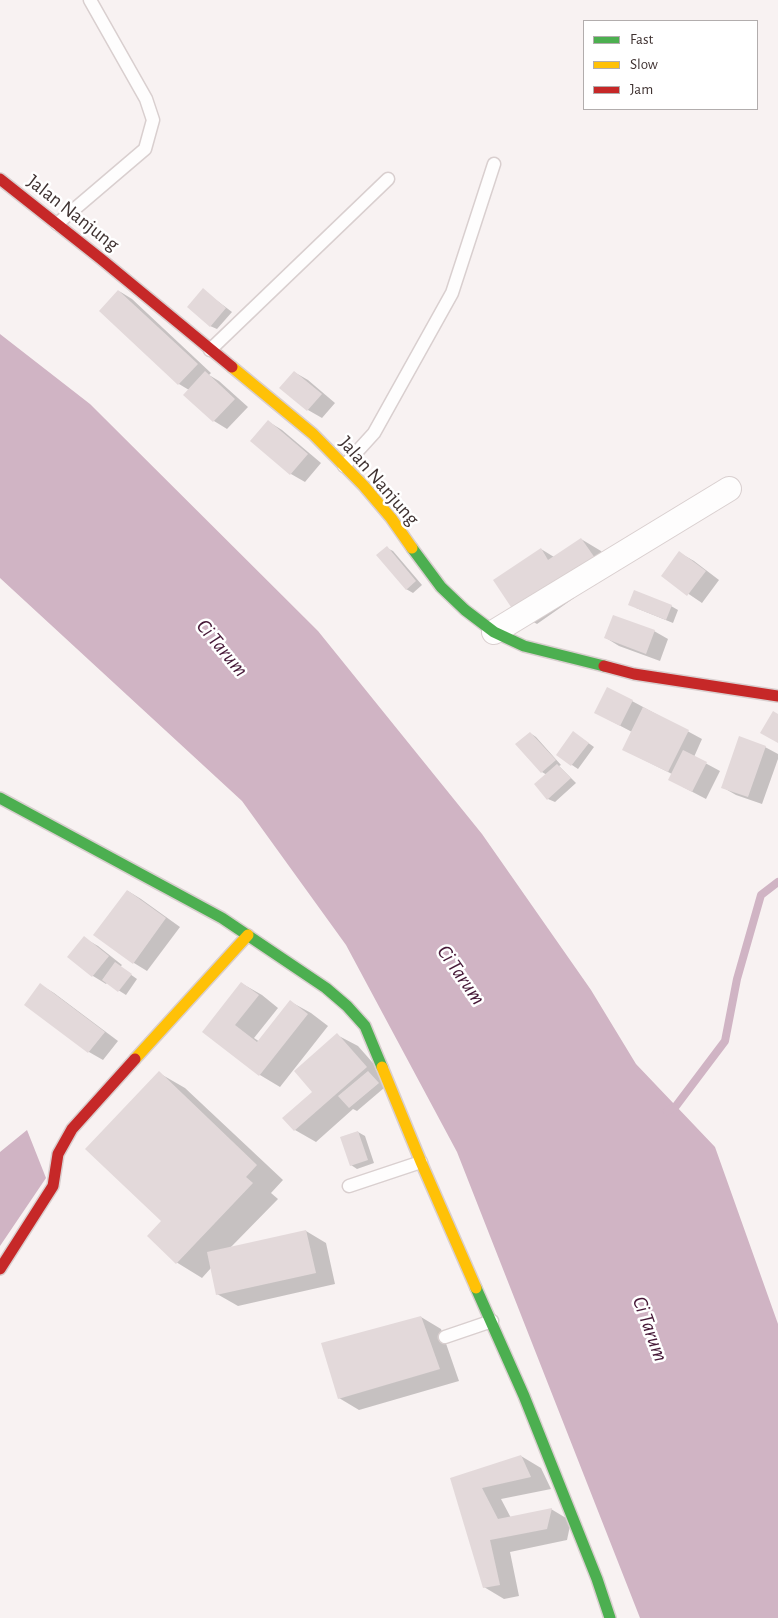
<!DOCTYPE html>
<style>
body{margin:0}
#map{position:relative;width:778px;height:1618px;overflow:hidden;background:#f8f2f2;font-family:"Alegreya Sans",sans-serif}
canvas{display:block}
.legend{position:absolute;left:583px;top:20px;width:175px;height:90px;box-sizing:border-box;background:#fff;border:1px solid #b2adad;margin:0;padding:6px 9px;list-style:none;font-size:15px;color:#3f3231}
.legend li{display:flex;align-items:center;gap:10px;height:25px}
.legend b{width:25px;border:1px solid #b2adad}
</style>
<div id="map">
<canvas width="778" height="1618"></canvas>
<ul class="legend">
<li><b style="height:6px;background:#4caf50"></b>Fast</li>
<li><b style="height:6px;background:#ffc107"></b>Slow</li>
<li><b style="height:6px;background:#c62828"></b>Jam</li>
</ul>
</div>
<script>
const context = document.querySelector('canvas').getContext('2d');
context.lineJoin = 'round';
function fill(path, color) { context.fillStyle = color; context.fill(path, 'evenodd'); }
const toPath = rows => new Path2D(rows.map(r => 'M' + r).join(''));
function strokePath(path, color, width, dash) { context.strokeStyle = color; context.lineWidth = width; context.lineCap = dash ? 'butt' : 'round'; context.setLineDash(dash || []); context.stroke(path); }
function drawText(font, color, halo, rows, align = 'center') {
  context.font = font + ' "Alegreya Sans",sans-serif'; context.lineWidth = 5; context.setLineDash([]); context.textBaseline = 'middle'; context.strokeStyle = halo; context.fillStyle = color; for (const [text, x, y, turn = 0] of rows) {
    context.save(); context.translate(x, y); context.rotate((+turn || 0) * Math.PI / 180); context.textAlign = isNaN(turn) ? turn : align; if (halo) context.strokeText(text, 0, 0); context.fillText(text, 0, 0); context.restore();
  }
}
fill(toPath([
 [0,334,90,404,318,631,482,834,591,990,636,1064,715,1147,778,1324,778,1618,640,1618,457,1152,346,945,242,801,0,578],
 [27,1130,46,1178,0,1246,0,1152]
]), '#d0b4c4');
fill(toPath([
 [203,290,232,312,217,329,210,326],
 [119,291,132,299,211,373,209,375,219,381,248,407,227,429,214,421,189,390,179,384],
 [294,372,308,380,335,403,322,418,308,410,281,388],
 [269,422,282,430,321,463,305,482,291,474],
 [581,539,601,551,614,570,537,624,516,612,541,549,554,557],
 [387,548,393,551,422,585,413,593,406,589],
 [680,553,694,561,719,580,702,603,662,576],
 [671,606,678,610,673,623,636,608],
 [654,631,668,639,660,661,619,646,606,638],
 [632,701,702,739,694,757,720,771,706,799,683,787,672,774,638,757,632,732,596,713],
 [530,733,536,737,561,765,559,766,576,783,555,802,548,799,547,775,542,772],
 [580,737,594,747,578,769,557,755],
 [765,747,778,754,778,759,762,804,736,795,722,787],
 [128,891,141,899,180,927,147,971,134,963],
 [84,938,98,946,122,965,120,967,137,979,126,995,107,983,106,984,93,976],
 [241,983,262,995,278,1008,254,1038,260,1042,291,1002,311,1013,328,1026,280,1087,260,1075,204,1032],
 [41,985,54,993,118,1041,103,1060,89,1052,25,1005],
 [337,1035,358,1046,387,1079,384,1088,357,1111,353,1109,316,1142,295,1130,284,1118,314,1092],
 [159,1073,185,1088,283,1180,271,1193,278,1199,230,1248,306,1231,326,1243,335,1284,238,1306,217,1294,211,1268,202,1278,176,1262,163,1221],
 [358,1132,365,1136,374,1163,357,1169,351,1165],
 [421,1317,441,1329,459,1381,359,1410,339,1398],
 [521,1456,541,1468,551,1489,501,1499,511,1518,551,1509,571,1521,567,1540,510,1552,519,1596,504,1599,484,1587,451,1479]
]), '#0003');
strokePath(toPath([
 [667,1111,676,1106,725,1041,737,979,761,895,778,882]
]), '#d0b4c4', 8);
fill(toPath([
 [203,288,226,308,210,327,187,307],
 [118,290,198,364,178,385,99,311],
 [205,371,235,399,213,422,183,395],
 [294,371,322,394,307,411,279,388],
 [268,420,308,454,290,475,250,441],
 [581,538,595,558,515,613,493,580,541,548,548,560],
 [387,546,416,581,406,590,376,555],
 [679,551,706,571,687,596,661,576],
 [634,590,672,605,666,620,628,605],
 [613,615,655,630,646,654,604,638],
 [607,687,633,700,620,726,594,713],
 [643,707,689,730,668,772,622,750],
 [773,711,778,714,778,743,760,733],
 [573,731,589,743,571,766,556,755],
 [530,732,556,760,541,773,515,744],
 [739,736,766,746,748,797,721,788],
 [683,750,707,762,692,792,668,780],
 [557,764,571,778,547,800,534,784],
 [127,890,166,918,133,964,93,935],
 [84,936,109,956,92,977,67,957],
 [115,962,132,974,118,992,102,980],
 [241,982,259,995,235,1025,257,1042,290,1000,308,1014,259,1076,202,1032],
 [40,983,105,1032,88,1053,24,1005],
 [337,1033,367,1067,294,1131,282,1118,312,1092,294,1071],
 [159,1071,257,1165,246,1177,253,1183,176,1264,147,1236,161,1221,85,1149],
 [368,1071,379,1083,349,1108,338,1096],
 [358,1131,368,1160,350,1166,340,1137],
 [306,1230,316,1273,216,1295,207,1252],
 [421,1316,440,1369,338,1399,321,1343],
 [521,1455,531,1477,482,1488,498,1519,552,1508,547,1529,490,1540,500,1585,483,1588,450,1478]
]), '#e3d9da');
const lane = toPath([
 [57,224,145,149,153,120,146,99,90,0],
 [210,350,388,179],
 [344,466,374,433,452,293,494,164],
 [349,1186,421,1162],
 [445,1337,492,1321]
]);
const street = toPath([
 [494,632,729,489]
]);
const fast = toPath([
 [412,548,441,587,465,610,494,632,524,646,604,666],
 [0,798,222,918,326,988,347,1006,365,1026,382,1067],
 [476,1288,524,1396,597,1579,610,1618]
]);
const slow = toPath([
 [232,367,313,434,363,485,391,518,412,548],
 [135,1059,248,935],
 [382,1067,421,1162,476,1288]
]);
const jam = toPath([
 [0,179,101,259,232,367],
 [604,666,634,674,778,696],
 [0,1269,53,1186,58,1154,72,1129,135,1059]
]);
strokePath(lane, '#d9cfcf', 15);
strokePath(street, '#d9cfcf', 26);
strokePath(fast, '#d9cfcf', 14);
strokePath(slow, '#d9cfcf', 14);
strokePath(jam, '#d9cfcf', 14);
strokePath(lane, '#fefdfd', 12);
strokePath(street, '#fefdfd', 24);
strokePath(fast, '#4caf50', 11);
strokePath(slow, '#ffc107', 11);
strokePath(jam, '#c62828', 11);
drawText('20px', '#3f3231', '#fff', [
 ["Jalan Nanjung",73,213,38],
 ["Jalan Nanjung",379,481,49]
]);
drawText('italic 21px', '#451736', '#fff', [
 ["Ci Tarum",222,648,50],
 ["Ci Tarum",461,975,55],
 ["Ci Tarum",650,1329,70]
]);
</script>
